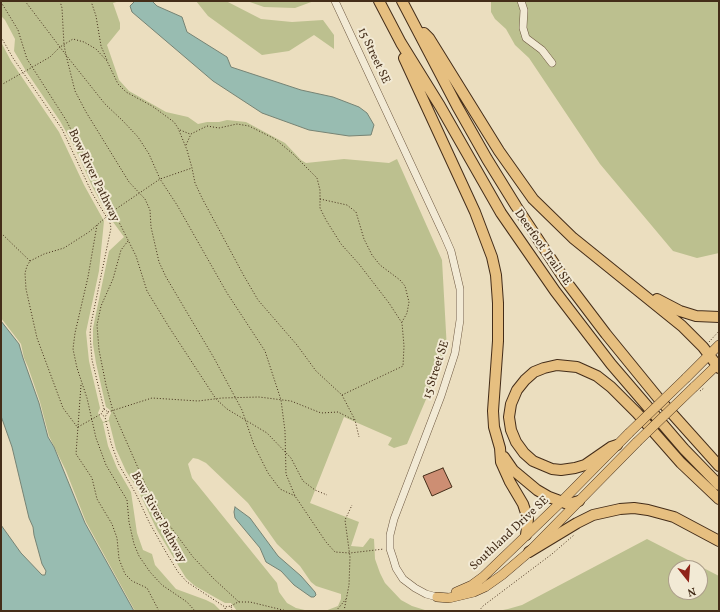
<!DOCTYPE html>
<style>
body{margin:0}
#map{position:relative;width:720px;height:612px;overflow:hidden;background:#ebdebf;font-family:Vollkorn,serif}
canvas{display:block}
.frame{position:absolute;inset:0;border:2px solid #442d19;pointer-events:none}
.north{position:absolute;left:668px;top:560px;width:40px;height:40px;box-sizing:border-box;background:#f2ead5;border:1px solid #ac9e8a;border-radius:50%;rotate:163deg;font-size:11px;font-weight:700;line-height:16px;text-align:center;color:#442d19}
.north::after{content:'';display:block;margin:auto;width:14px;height:18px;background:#8f2418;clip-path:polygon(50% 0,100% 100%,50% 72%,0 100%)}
</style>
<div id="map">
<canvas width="720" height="612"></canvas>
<div class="frame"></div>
<div class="north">N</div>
</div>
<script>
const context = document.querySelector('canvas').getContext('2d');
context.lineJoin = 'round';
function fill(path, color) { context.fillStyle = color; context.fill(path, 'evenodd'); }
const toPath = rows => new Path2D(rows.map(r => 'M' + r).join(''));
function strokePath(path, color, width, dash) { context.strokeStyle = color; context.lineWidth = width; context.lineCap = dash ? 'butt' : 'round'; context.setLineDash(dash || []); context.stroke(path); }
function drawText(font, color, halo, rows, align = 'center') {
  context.font = font + ' Vollkorn,serif'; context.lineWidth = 4; context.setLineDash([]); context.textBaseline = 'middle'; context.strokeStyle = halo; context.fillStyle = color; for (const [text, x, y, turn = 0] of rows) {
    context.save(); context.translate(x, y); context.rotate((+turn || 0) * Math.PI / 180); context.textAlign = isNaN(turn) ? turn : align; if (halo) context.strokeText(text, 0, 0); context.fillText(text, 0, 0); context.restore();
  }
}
fill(toPath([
 [1,1,120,1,113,3,120,23,120,29,107,45,119,80,129,91,166,112,188,117,198,124,207,122,219,122,227,120,246,122,285,143,301,160,306,163,344,159,389,163,397,159,442,260,447,350,407,444,394,448,388,445,392,438,344,417,310,503,359,522,351,546,363,547,370,538,374,539,375,559,380,573,385,583,401,600,412,606,428,611,325,611,338,606,341,599,341,594,316,586,311,582,300,566,277,544,248,503,206,463,198,459,193,458,188,464,192,478,277,583,279,592,287,603,296,608,309,611,237,611,231,603,225,603,195,586,186,578,178,565,157,530,137,488,126,471,116,449,109,421,103,423,108,446,117,468,131,492,137,533,143,550,152,554,155,565,176,589,206,600,214,604,221,611,135,611,86,522,66,471,49,436,40,402,28,367,24,358,21,344,1,318,1,42,11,61,59,132,84,185,104,221,99,271,86,332,89,361,100,408,98,413,103,422,109,420,109,418,111,413,110,410,106,407,96,363,93,344,93,328,109,251,124,237,108,215,93,188,74,146,60,121,26,71,14,51,15,39,5,20,1,16],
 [196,1,226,1,261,19,292,22,323,20,334,35,334,49,314,35,289,51,262,55,208,16],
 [247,1,314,1,295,8,264,7],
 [491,1,719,1,719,253,697,258,673,251,600,164,529,58,515,45,506,29,495,19,491,12],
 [647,539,719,576,719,611,498,611,508,609,522,605],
 [676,568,700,568,700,592,676,592]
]), '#bcc08f');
const water = toPath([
 [135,1,152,1,157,6,182,17,187,32,227,57,231,67,301,90,333,97,359,107,367,113,374,125,371,135,349,136,309,130,262,113,213,81,132,12,130,6,135,1],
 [1,321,19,344,23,358,39,403,48,437,54,447,85,523,134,611,1,611,1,525,21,553,42,575,45,575,46,571,42,564,34,535,33,527,29,518,12,447,1,416,1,321],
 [235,507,250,518,278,556,301,576,315,592,316,595,314,597,311,597,294,585,281,571,266,562,260,548,235,518,234,512,235,507]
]);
fill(water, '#98bcb1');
strokePath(water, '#768374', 1);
const building = toPath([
 [443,468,452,487,432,496,423,476,443,468]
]);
fill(building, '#cd8e73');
strokePath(building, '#442d19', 1);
const minor = toPath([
 [335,1,444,235,451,251,460,289,460,320,455,353,441,396,394,519,390,535,390,549,393,558,396,568,403,579,415,588,426,594,437,597],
 [521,1,524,10,523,28,526,38,542,50,552,63]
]);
const major = toPath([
 [686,378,719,345],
 [694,387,719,363],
 [456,592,472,585,483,577,561,502,629,433],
 [437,597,449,598,474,592,485,587,502,575,529,552,637,442]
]);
const highway = toPath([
 [379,1,401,43,440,106,501,213,555,291,611,364,684,449,719,485],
 [402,1,457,106,487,159,516,206,565,280,606,334,659,399,719,466],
 [424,33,429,38,499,151,533,199,573,238,682,326,703,347,719,368],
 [404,58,475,212,492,257,496,275,498,303,498,341,493,411,494,427,500,448,501,462,510,482,523,504,528,519,526,535],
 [657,299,680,311,696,316,719,317],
 [617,445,611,447,585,465,575,468,561,470,552,469,533,461,524,453,516,442,511,430,509,417,511,404,517,390,525,380,534,372,544,368,557,365,577,367,597,376,611,387,637,413,681,463,719,499],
 [504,457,513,470,537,490,549,497,568,504,579,501],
 [529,552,577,523,593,515,620,509,634,508,648,510,674,517,719,541]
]);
strokePath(minor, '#6e5942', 8);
strokePath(major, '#442d19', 10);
strokePath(highway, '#442d19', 12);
strokePath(toPath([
 [25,1,66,55,75,91,86,112,129,182,145,199,150,210,151,227,159,262,166,277,214,358,242,410,254,445,268,473,280,489,295,496],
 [60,1,62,8,64,45,66,55,105,104,123,121,138,137,149,154,160,179,177,205,227,293,265,351,281,400,285,431,286,474,295,496,326,542,335,552,350,553,384,549],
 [91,1,96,16,101,46,107,60],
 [1,2,18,30,27,59,66,120,122,228,136,256,147,291,169,327,216,399,227,409,267,433,291,458,303,481,315,490,327,495],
 [1,37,13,58,62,129,92,193,110,223,111,228,91,324,90,334,92,360,104,409,101,414,105,417],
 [1,85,50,57,60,47,73,39,84,42,96,49,107,61,118,84,126,92,152,106,174,122,178,128,187,150,192,168,195,183,202,198,244,276,258,300,297,345,316,371,342,395,355,420,359,437],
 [180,130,190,134],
 [186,145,191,134,207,126,219,128,237,124,249,126,275,139,293,154,317,178,320,190,320,208,326,220,341,244,359,264,389,303,402,323,404,346,403,366,342,395],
 [320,199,347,205,356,212,364,239,372,255,380,265,400,280,405,286,409,302,407,313,402,322],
 [97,225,88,277,75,333,73,349,77,368,87,398,96,438,106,465,127,500,129,522,134,544,139,556,150,572,162,585,187,602,195,611],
 [1,233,30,261,27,266,25,273,26,289,37,338,63,408,78,428],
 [128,241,121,250,113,279,101,306,97,325,99,350,106,385,113,411,146,486,164,518,193,557,214,579,239,602],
 [30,261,44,254,64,248,89,232,113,211,160,179,192,168],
 [709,342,719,331],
 [81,385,76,454,92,478,97,499,112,524,117,538,119,559,125,574,132,581,147,588,159,611],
 [104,409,108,412,105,417,111,443,119,465,136,494,149,522,167,554,178,572,187,582,225,607,231,606,232,611],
 [108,412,152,398,198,401,222,398,259,397,291,401,321,413,338,412,354,420],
 [78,427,101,414],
 [231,606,238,602,250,602,287,611],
 [225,608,226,611],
 [336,611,346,599],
 [344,611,349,585,350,557,345,520,352,505],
 [479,611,483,606,552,554,574,535]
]), '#442d19', 1, [1, 2]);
strokePath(minor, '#f2ead5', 7);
strokePath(major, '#e6bf80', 9);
strokePath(highway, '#e6bf80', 10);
const majorBridge = toPath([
 [629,433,686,378],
 [637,442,694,387]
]);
strokePath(majorBridge, '#442d19', 10, []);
strokePath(toPath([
 [700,391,704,388]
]), '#442d19', 1, [1, 2]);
strokePath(majorBridge, '#e6bf80', 9);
drawText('12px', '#442d19', '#f2ead5', [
 ["15 Street SE",373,56,65],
 ["Bow River Pathway",93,176,64],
 ["Deerfoot Trail SE",542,248,55],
 ["15 Street SE",437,370,-72],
 ["Bow River Pathway",158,518,61],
 ["Southland Drive SE",510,534,-43]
]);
</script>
